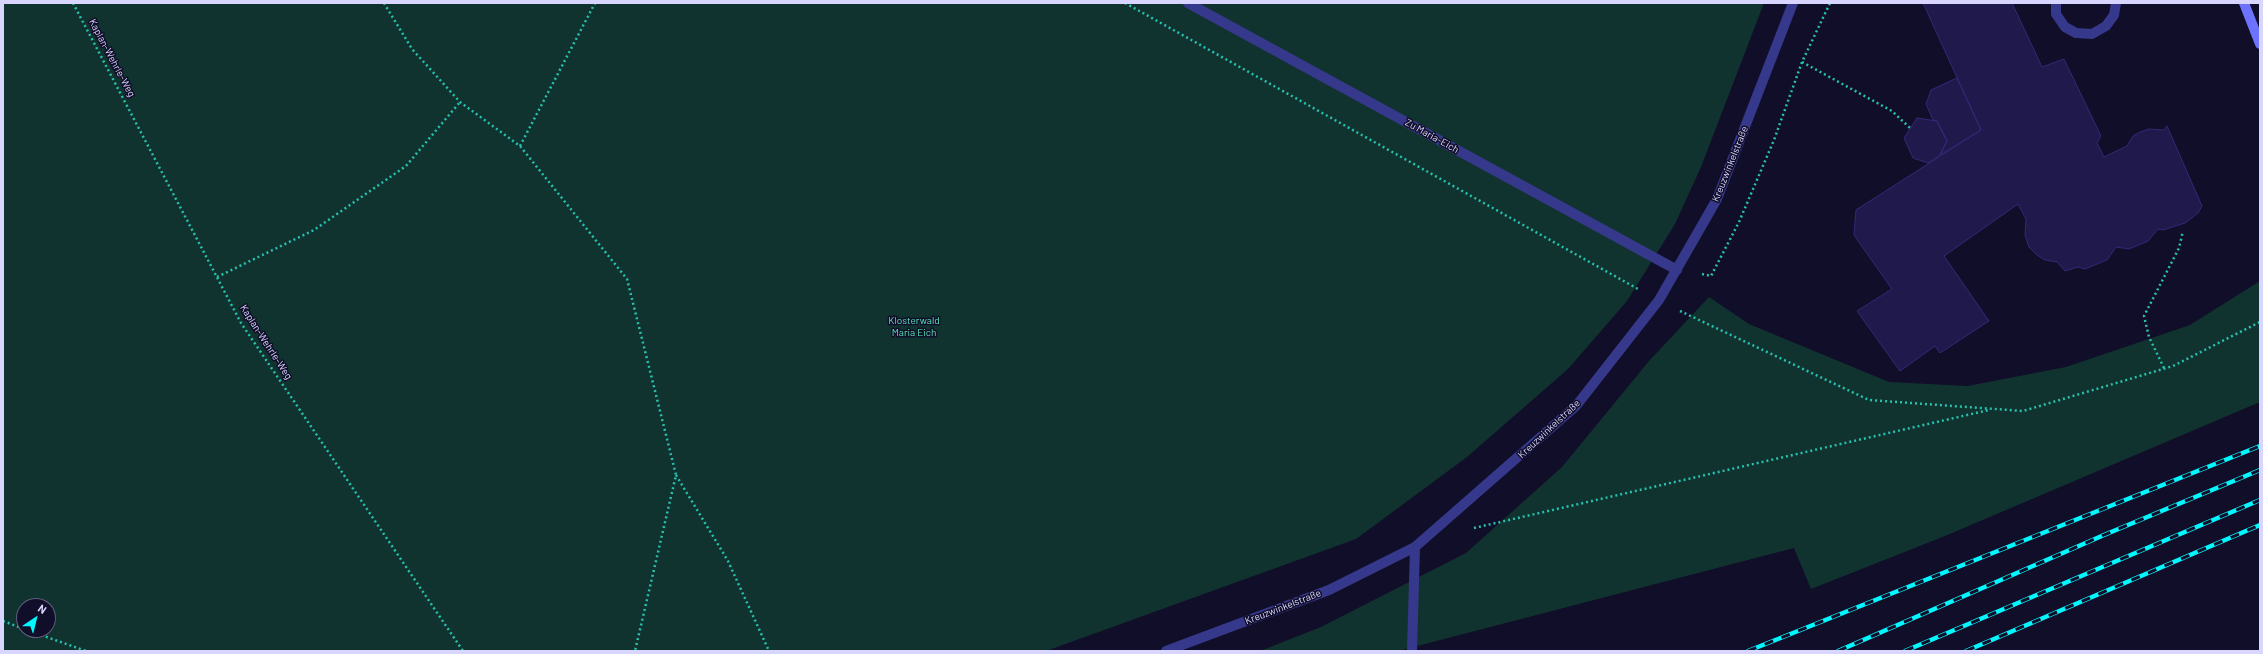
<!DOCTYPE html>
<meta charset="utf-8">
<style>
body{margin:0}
#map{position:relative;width:2263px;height:654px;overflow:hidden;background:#110e29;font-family:Barlow,sans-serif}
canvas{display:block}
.frame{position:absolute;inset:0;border:4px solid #d8d6ff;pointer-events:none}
.north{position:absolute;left:16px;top:598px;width:40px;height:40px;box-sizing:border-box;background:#110e29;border:1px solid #615e7f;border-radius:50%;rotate:35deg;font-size:11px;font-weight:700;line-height:16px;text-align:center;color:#d8d6ff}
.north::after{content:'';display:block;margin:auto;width:14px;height:18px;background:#02f7ff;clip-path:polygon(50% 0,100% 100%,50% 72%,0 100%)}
</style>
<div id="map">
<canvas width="2263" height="654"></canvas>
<div class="frame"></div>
<div class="north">N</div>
</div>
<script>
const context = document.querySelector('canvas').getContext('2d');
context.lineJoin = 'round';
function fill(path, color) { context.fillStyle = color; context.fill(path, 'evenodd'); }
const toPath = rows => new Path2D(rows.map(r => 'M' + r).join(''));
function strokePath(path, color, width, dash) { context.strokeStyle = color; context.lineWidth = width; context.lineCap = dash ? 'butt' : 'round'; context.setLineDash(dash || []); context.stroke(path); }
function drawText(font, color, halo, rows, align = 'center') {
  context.font = font + ' Barlow,sans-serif'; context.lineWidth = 3; context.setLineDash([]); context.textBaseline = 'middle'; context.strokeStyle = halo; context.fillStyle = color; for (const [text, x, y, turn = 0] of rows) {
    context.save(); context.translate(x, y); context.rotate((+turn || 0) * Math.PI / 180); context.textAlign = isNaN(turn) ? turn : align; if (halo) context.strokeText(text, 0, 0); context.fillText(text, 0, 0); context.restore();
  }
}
fill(toPath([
 [3,3,1764,3,1701,167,1675,224,1627,301,1568,369,1467,457,1356,539,1046,651,3,651],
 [24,606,48,606,48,630,24,630],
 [2260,281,2260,402,1945,536,1811,589,1794,548,1398,651,1260,651,1321,627,1466,553,1562,467,1649,361,1709,297,1749,324,1889,382,1968,386,2066,367,2190,325]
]), '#11332f');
const building = toPath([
 [1923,3,2012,3,2042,67,2064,59,2101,136,2097,143,2104,157,2127,146,2133,136,2140,132,2149,129,2164,130,2167,126,2202,206,2198,213,2185,223,2163,230,2158,229,2148,241,2129,249,2116,247,2107,260,2085,269,2078,267,2065,271,2057,262,2045,260,2037,255,2029,247,2025,235,2026,219,2018,204,1944,256,1989,321,1940,353,1935,346,1900,371,1857,311,1892,289,1854,235,1856,210,1981,130,1923,3],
 [1957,78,1981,130,1940,155,1947,141,1937,121,1933,120,1926,104,1931,90,1957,78],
 [1917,118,1937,121,1947,141,1940,155,1928,163,1913,158,1904,138,1917,118]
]);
fill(building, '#20194b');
strokePath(building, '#342978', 1);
strokePath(toPath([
 [73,3,241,323,463,651],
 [384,3,412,49,460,102,520,146,627,279,676,475,635,651],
 [1125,3,1638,289],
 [1802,62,1892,111,1910,128],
 [520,146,595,3],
 [1702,274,1711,276,1739,222,1774,140,1802,62,1830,3],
 [217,277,314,230,406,166,460,102],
 [1680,311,1869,400,2023,411,2173,366,2260,322],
 [2164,368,2149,337,2144,316,2179,248,2183,231],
 [676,475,728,561,769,651],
 [1474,528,1989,410],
 [3,621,24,629],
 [27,630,86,651]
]), '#27c1ae', 2.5, [2, 3]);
strokePath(toPath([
 [2056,3,2056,14,2065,27,2076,33,2092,34,2106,26,2114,15,2116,3],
 [1412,651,1415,547]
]), '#36398b', 10);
strokePath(toPath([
 [1188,3,1677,270],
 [1166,651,1329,590,1415,547,1576,406,1659,300,1717,199,1793,3]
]), '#36398b', 10);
strokePath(toPath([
 [2244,3,2260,44]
]), '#6d73ff', 10);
const rail = toPath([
 [1748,651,2260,446],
 [1838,651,2104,535,2260,470],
 [1905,651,2260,500],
 [1966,651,2260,525]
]);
strokePath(rail, '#02f7ff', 4.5);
strokePath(rail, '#110e29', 3, [9]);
drawText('10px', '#d8d6ff', '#110e29', [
 ["Kaplan-Wehrle-Weg",112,58,62],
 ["Zu Maria-Eich",1432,136,29],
 ["Kreuzwinkelstraße",1730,164,-68],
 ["Kaplan-Wehrle-Weg",266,342,57],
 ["Kreuzwinkelstraße",1549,429,-43],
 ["Kreuzwinkelstraße",1283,607,-21]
]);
drawText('10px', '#59e8ba', '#110e29', [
 ["Klosterwald",914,321],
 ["Maria Eich",914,333]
]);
</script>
